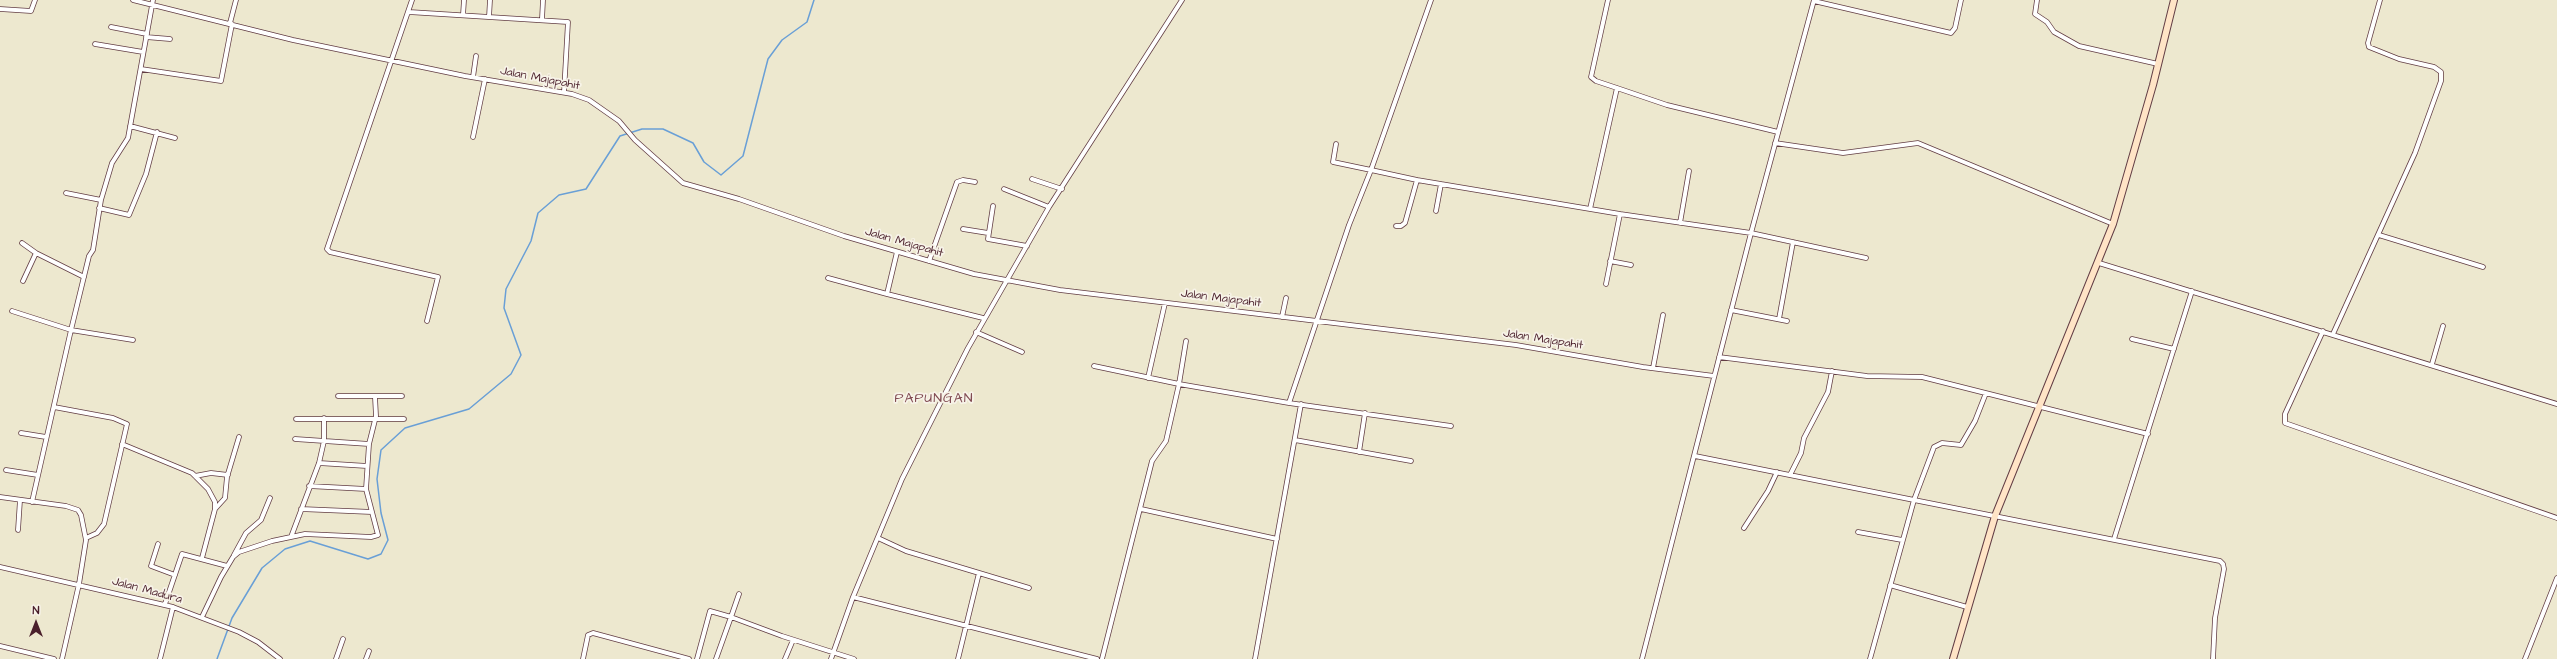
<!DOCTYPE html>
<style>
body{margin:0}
#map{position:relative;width:2557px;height:659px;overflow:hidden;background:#ede8cf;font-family:"Architects Daughter",sans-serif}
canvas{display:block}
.north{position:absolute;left:16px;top:603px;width:40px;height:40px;-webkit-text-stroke:3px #f7f3e8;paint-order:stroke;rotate:0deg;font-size:11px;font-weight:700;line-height:16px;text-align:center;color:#4a1f2b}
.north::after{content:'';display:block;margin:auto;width:14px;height:18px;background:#4a1f2b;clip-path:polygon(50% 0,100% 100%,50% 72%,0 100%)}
</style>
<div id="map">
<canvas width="2557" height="659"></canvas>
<div class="north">N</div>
</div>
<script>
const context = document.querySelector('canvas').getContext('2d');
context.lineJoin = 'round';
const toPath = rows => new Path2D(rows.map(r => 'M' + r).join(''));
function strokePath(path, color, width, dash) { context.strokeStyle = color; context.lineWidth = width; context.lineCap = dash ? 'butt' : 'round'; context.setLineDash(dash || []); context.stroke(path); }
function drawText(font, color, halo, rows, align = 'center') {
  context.font = font + ' "Architects Daughter",sans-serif'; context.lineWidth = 3.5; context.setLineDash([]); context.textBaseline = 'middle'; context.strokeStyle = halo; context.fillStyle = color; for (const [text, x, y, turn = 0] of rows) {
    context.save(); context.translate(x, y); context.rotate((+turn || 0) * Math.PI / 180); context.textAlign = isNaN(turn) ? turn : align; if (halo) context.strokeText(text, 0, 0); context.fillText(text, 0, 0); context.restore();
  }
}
strokePath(toPath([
 [217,659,232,618,262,568,285,549,310,541,368,559,381,554,388,540,381,513,377,479,381,450,405,428,469,409,511,374,521,355,504,308,506,289,531,241,538,213,559,195,586,189,620,136,642,129,663,129,693,143,704,162,721,175,743,156,768,59,782,40,807,22,814,0]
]), '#699fd6', 1.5);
const street = toPath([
 [133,0,293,40,465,76,572,94,589,100,619,121,635,140,683,183,739,199,844,236,974,274,1060,290,1516,345,1643,367,1714,376],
 [412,0,327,249,330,252,438,277,427,321],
 [1608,0,1591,77,1596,81,1617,88],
 [2037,0,2035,14,2047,22,2054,32,2079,46,2158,64],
 [1814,1,1951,33,1955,28,1961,0],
 [0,9,31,11,35,0],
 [409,12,568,22,564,92],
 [463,15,464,0],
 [489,17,490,0],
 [542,19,543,0],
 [230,23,236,0],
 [111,27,147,34],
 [146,37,170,39],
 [95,44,143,52],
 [141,69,221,81,232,24],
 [473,77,476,56],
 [130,126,175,138],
 [473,137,485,79],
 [1775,143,1843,153,1918,143,2113,224],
 [1336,144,1333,162,1371,170,1431,0],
 [1032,179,1062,189],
 [1004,189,1049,207],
 [66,193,101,200],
 [993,206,988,239,1027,246],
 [99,208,129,215,146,174,157,132],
 [1590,209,1617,88,1667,105,1778,132],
 [1436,211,1441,184],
 [1680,223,1689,171],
 [1396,226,1401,226,1405,223,1417,180],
 [963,229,988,233],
 [2379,235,2483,267],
 [22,243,36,253,84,277],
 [897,252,887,294,983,318],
 [929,261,957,182,963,180,975,182],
 [1610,261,1631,265],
 [2099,263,2557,404],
 [828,278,887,294],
 [23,281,36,253],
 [1606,284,1620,214],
 [1731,310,1787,321],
 [12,311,71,330,133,340],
 [1282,317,1286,298],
 [1779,319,1793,242],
 [2323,331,2285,414,2285,423,2557,518],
 [976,332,1022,352],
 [2333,334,2415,153,2441,81,2441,72,2434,67,2399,59,2369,47,2368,43,2380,0],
 [2132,339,2174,349],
 [1719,357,1867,376,1922,377,2148,434],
 [2432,364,2443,326],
 [1094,366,1179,384,1186,341],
 [1653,368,1663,315],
 [1148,378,1165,303],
 [338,396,402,396],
 [1289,403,1451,426],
 [54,407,113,418,127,424,104,524,97,533,86,538],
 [296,419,404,419],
 [21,433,46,437],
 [295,439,369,444],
 [1295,440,1411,461],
 [122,444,192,473,208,489,215,502,215,509,202,558],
 [1359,452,1365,413],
 [1695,456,1914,500,1934,447,1942,443,1961,445,1975,421,1986,393],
 [319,463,367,466],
 [6,470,38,475],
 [1790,475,1801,453,1804,438,1828,392,1832,371],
 [195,476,211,473,228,475],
 [309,486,366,489],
 [0,497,66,506,78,510,81,515,86,540,79,584,62,659],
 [32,502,71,330,89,256,93,250,101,200,112,163,128,138,153,0],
 [215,509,225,498,227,477,239,437],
 [301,509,372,512],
 [1141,509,1277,539],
 [1744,528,1768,491,1777,472],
 [18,530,20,500],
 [1858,532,1902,540],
 [291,537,319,463,324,441,324,418],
 [878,538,906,551,1029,588],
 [2114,539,2192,291],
 [158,544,151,566,175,575],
 [234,555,246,533,261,520,270,498],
 [0,567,173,607,239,632,258,642,280,659],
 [1890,585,1967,607],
 [853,597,1097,659],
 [165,604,182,554,227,566],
 [202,617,221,577,233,557,239,552,272,541,305,534,371,537,378,535,366,489,369,444,376,416,375,397],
 [0,646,54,659],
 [160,659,173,607],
 [336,659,343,639],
 [366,659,369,651],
 [583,659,588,635,593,633,689,659],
 [697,659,710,611,731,617,739,594],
 [716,659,731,617,782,636,854,659],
 [785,659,793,640],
 [831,659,853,597,902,479,968,348,1049,207,1182,0],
 [958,659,979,573],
 [1102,659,1152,461,1166,441,1179,384,1289,403,1349,225,1371,170,1417,180,1620,214,1751,233,1866,258],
 [1255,659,1301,404],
 [1642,659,1751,233,1814,0],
 [1870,659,1914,500,2220,561,2223,564,2224,569,2215,618,2213,659],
 [2525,659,2557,578]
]);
const secondary = toPath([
 [1953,659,1995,516,2113,224,2153,85,2174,0]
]);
strokePath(street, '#623d44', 5.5);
strokePath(secondary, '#623d44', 8);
strokePath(street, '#fff', 4);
strokePath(secondary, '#ffe4c6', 6);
drawText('12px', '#4a1f2b', '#f7f3e8', [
 ["Jalan Majapahit",540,79,11],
 ["Jalan Majapahit",904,243,16],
 ["Jalan Majapahit",1221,299,7],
 ["Jalan Majapahit",1543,340,9],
 ["Jalan Madura",147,591,15]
]);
context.letterSpacing = '1px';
drawText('14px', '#814b52', '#f7f3e8', [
 ["PAPUNGAN",934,399]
]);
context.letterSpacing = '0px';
</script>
